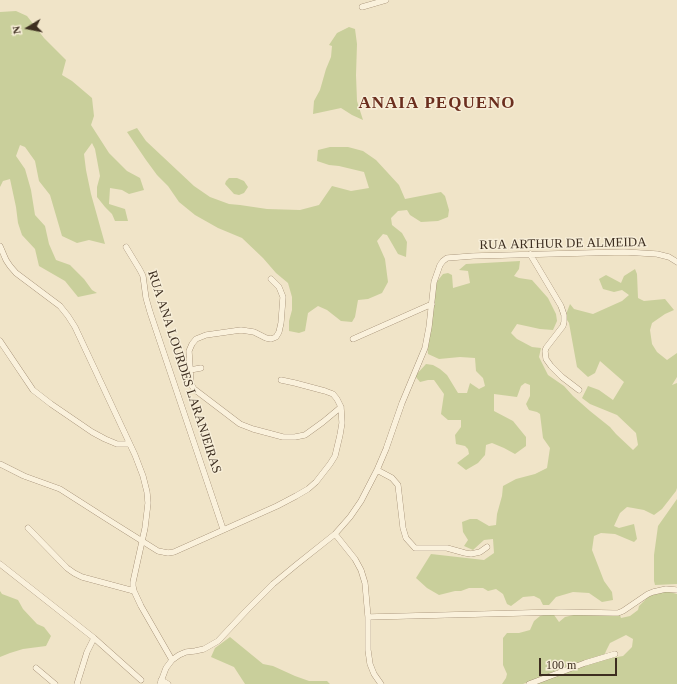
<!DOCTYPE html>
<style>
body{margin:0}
#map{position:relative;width:677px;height:684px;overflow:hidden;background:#f0e4c8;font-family:Georgia,serif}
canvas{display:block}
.north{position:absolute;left:8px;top:8px;width:40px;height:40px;-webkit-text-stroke:3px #f7eed8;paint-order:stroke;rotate:260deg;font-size:11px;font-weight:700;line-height:16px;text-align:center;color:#3d2e20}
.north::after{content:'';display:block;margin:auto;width:14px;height:18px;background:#3d2e20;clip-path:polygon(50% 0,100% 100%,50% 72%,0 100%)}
.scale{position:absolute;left:539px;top:658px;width:78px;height:18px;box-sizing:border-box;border:2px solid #3d2e20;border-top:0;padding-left:5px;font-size:12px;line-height:14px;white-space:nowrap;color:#3d2e20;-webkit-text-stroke:3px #f7eed8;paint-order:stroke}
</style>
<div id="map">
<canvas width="677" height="684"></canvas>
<div class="north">N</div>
<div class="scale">100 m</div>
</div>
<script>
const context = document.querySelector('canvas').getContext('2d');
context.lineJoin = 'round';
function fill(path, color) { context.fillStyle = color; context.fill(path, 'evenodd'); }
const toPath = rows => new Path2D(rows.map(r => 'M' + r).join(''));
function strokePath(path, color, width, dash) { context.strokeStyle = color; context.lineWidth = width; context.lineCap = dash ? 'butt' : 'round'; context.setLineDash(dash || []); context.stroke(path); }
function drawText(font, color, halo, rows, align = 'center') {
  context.font = font + ' Georgia,serif'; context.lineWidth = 3; context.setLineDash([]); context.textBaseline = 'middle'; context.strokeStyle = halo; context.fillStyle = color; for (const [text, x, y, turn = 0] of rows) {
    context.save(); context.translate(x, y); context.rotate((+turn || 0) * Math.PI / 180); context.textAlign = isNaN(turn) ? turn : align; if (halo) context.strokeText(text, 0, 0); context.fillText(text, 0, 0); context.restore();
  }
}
fill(toPath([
 [16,11,27,16,44,38,66,60,62,75,72,81,92,98,94,116,91,125,109,153,127,171,140,178,144,190,129,194,122,190,110,188,109,204,125,209,128,221,115,221,112,214,105,207,97,197,97,187,100,176,95,149,92,143,84,154,86,170,91,194,105,244,89,240,77,243,62,236,50,195,39,181,35,161,25,147,20,145,16,156,25,169,31,190,35,215,45,226,49,244,56,260,70,265,84,279,92,290,97,293,78,297,65,281,39,266,35,249,22,235,18,223,16,207,10,179,3,181,0,187,0,12],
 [349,27,355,29,357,44,356,75,357,101,363,120,352,115,341,108,313,114,314,101,320,90,326,69,331,57,332,46,329,45,337,33],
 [137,128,146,141,194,186,210,197,229,204,240,205,267,209,300,210,319,205,332,186,351,191,369,188,364,172,339,166,329,165,317,161,318,150,330,147,348,147,363,151,376,160,399,185,405,199,441,192,445,196,449,210,448,217,438,221,421,222,410,215,407,210,398,211,391,218,392,225,402,233,407,242,406,257,398,254,387,235,383,234,377,241,385,259,388,282,382,293,368,299,358,300,355,317,352,322,341,321,327,310,318,306,308,313,305,331,299,333,289,331,289,321,292,310,292,297,288,283,276,273,263,258,242,238,218,228,195,215,179,202,168,186,157,175,146,160,127,132],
 [229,178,237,178,244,181,248,187,244,193,239,195,234,194,225,184,226,181],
 [520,261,519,269,514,276,519,278,532,280,548,298,556,314,557,321,553,330,540,329,517,324,511,333,517,339,532,347,541,348,539,357,548,375,564,386,573,396,590,411,610,427,616,434,633,450,638,445,636,433,617,415,590,404,582,398,588,386,599,390,613,400,624,382,600,361,595,373,588,377,577,367,569,323,565,317,570,304,574,309,593,314,622,301,629,295,622,290,614,292,603,289,599,279,606,275,621,283,624,276,635,269,637,274,638,298,644,301,665,299,674,310,665,314,652,323,650,330,652,344,657,352,667,360,677,353,677,377,672,385,677,383,677,488,676,491,662,509,654,515,644,510,633,508,627,507,620,513,614,526,619,528,634,524,637,539,634,542,615,534,601,533,594,536,592,550,604,581,612,592,613,600,602,602,589,593,573,592,556,597,549,605,543,605,540,599,534,596,523,597,511,606,507,604,503,594,496,589,488,591,483,588,469,588,461,591,455,591,439,595,427,588,416,578,431,554,484,560,494,553,493,539,484,540,473,550,464,546,468,540,463,532,462,522,470,519,477,519,489,526,496,525,497,514,502,496,503,486,516,479,535,474,547,468,550,448,543,438,540,414,537,412,529,410,526,404,530,396,530,385,525,383,521,386,517,397,494,394,494,411,513,421,526,437,526,446,515,454,504,448,492,443,486,445,485,455,478,463,466,470,457,463,469,454,468,449,465,446,456,444,455,435,461,427,461,420,448,420,441,414,444,394,434,380,428,380,420,382,415,376,426,364,433,365,440,369,447,375,458,393,467,393,470,383,479,389,485,386,483,378,476,371,475,358,460,357,439,359,428,354,427,344,435,284,443,274,448,273,452,275,453,288,470,283,468,271,459,270,466,264],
 [677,499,677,584,655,585,654,581,654,555,658,526],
 [0,591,2,594,18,600,23,609,37,624,44,627,51,636,46,646,23,649,10,653,0,657],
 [666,591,677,594,677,684,533,684,583,665,611,658,623,656,632,647,633,639,626,635,610,643,606,651,604,656,567,667,523,684,502,684,506,678,507,674,503,665,503,638,507,633,519,633,530,630,534,621,540,616,552,612,559,622,565,617,595,610,618,610,621,618,630,616,638,610,639,606,652,593],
 [230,637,263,664,273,666,295,676,309,681,327,681,330,684,245,684,234,667,211,657,215,648]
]), '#c9cf9b');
const minor = toPath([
 [362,7,386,0],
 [0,246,6,260,10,266,16,273,60,306,68,316,75,327,135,455,143,476,147,492,148,503,145,528,133,582,133,586,134,591,141,606,172,660],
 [126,247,140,270,143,276,146,298,150,312,223,529],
 [530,254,561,306,564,315,564,322,563,326,546,348,545,351,546,359,551,366,562,377,579,390],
 [271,279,279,287,283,297,281,323,279,332,276,337,271,339,266,338,254,332,241,330,206,335,196,339,192,344,189,351,191,384,194,389,240,424,253,429,283,437,295,437,305,435,323,422,341,407],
 [353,339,432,304],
 [0,341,33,390,51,404,92,432,105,439,117,444,129,444],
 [190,370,201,368],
 [0,464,24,476,60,489,107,519,158,551,168,553,174,552,277,506,296,496,308,489,316,482,330,464,335,456,340,435,342,423,341,407,337,399,333,394,325,391,295,383,281,380],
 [377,470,392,478,398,485,403,528,406,538,415,548,447,548,465,553,471,554,480,552,487,547],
 [28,528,67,568,74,573,82,577,134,591],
 [335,534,355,559,361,570,365,583,368,617,368,650,370,664,374,674,381,684],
 [0,564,94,638,141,680],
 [368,617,561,612,613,613,618,613,623,611,648,594,653,592,666,589,677,590],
 [36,668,55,684],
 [161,680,168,684],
 [77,684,87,652,94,638],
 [160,684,166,668,172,660,179,655,186,652,195,651,204,649,218,641,247,610,273,584,296,565,335,534,350,517,361,501,377,470,386,449,402,403,425,348,429,327,434,282,440,265,443,261,447,258,473,256,624,252,657,254,669,257,677,262],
 [529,684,585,663,615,654]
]);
strokePath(minor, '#8d765c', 6);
strokePath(minor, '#faf1dc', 5.5);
drawText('13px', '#3d2e20', '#f7eed8', [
 ["RUA ARTHUR DE ALMEIDA",563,244,-1],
 ["RUA ANA LOURDES LARANJEIRAS",184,372,72]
]);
context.letterSpacing = '1px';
drawText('bold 17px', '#6b2e1e', '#f7eed8', [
 ["ANAIA PEQUENO",437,104]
]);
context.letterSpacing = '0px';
</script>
